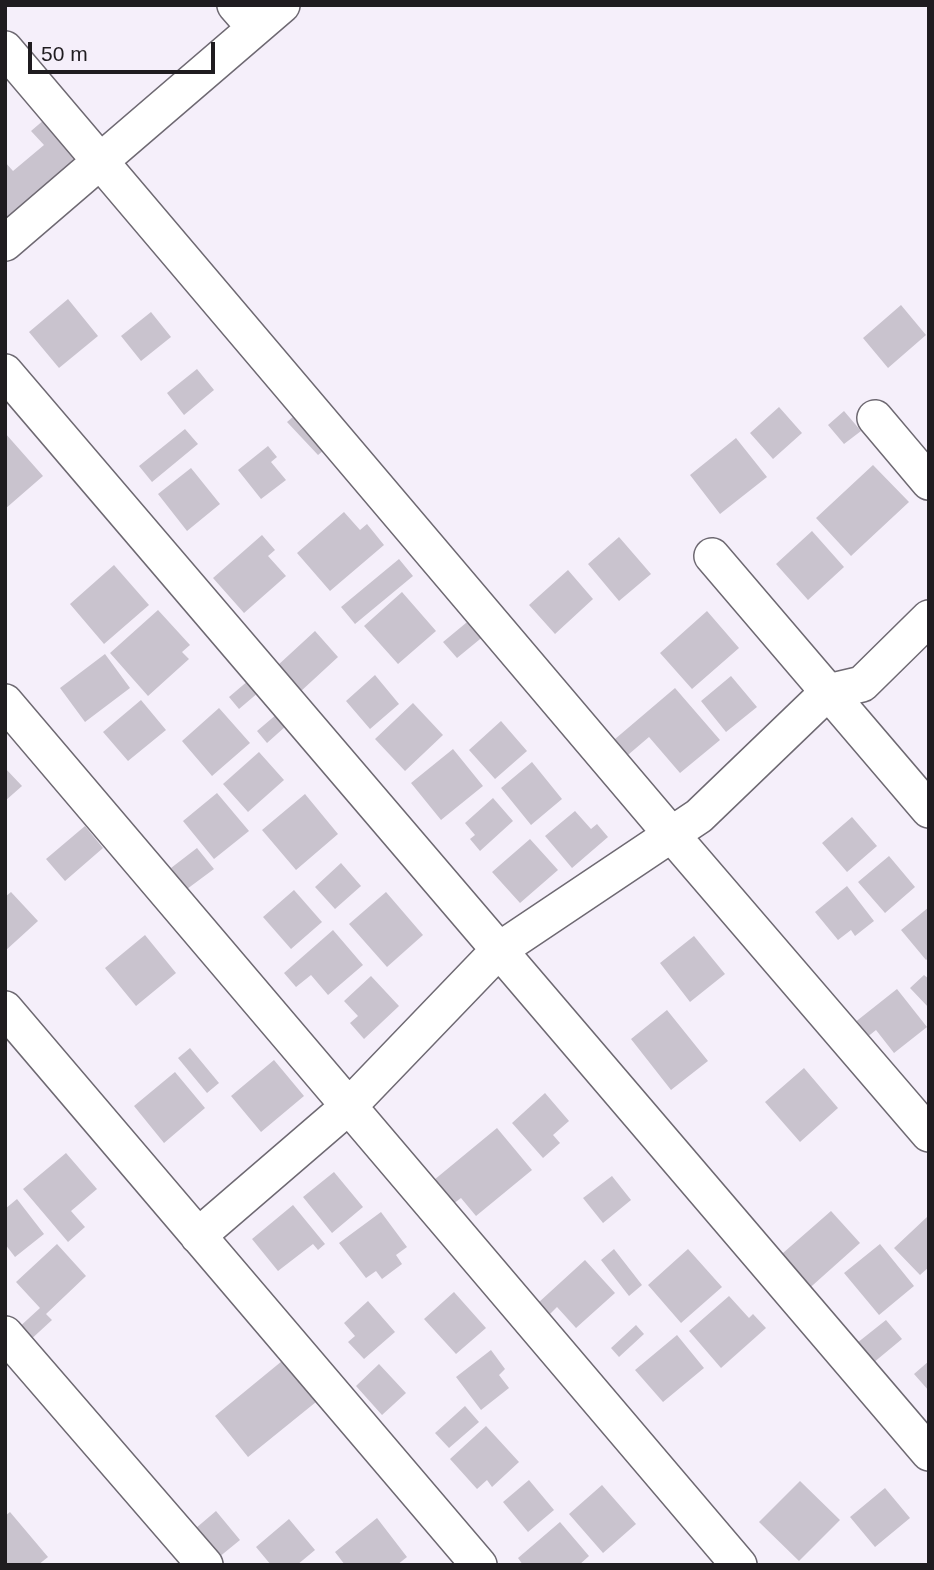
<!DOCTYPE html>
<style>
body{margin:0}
#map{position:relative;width:934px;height:1570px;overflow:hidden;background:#f5effa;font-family:Arial,sans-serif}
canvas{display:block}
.frame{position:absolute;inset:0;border:7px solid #1f1c20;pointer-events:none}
.scale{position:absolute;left:28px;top:42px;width:187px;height:32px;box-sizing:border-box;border:4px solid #1f1c20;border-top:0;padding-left:9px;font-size:21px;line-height:24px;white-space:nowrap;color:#1f1c20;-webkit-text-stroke:5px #f5effa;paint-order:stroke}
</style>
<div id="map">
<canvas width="934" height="1570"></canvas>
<div class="frame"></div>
<div class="scale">50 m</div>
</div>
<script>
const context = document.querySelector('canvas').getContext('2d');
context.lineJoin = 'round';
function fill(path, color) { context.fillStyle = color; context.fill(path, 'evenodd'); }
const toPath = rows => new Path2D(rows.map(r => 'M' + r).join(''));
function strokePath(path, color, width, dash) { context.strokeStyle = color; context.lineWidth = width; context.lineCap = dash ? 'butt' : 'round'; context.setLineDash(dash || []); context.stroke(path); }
fill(toPath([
 [45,119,82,160,10,223,5,218,5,205,7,203,5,201,5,162,13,171,44,145,31,131],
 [68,299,98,336,59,368,29,332],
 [901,305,926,335,888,368,863,338],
 [151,312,171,337,141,361,121,336],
 [197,369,214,390,184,415,167,393],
 [779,407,802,433,773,459,750,433],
 [844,411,861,431,844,444,828,425],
 [294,416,324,450,318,455,287,422],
 [185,429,198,444,152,482,139,466],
 [5,433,43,476,5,509],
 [736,438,767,477,720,514,690,475],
 [268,446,277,457,271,462,286,480,261,499,238,470],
 [873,465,909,502,851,556,816,518],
 [191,468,220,504,187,531,158,494],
 [344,512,360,530,367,524,384,545,330,591,297,553],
 [812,531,844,567,808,600,776,564],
 [262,535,275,550,268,556,286,576,244,613,213,578],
 [619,537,651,574,619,601,588,564],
 [399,559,413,576,355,624,341,607],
 [114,565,149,605,104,644,70,604],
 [568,570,593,599,555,634,529,605],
 [402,592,436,631,398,664,364,626],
 [158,610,190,645,182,652,189,659,148,696,110,653],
 [707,611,739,648,692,689,660,653],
 [472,618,485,635,457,658,443,642],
 [315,631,338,657,300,692,277,666],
 [105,654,130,688,85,722,60,688],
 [375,675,399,704,370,729,346,701],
 [731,676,757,707,726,732,701,701],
 [249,680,259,692,239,709,229,697],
 [675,688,720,740,680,773,649,737,622,760,608,745],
 [141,700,166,730,128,761,103,732],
 [413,703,443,735,405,771,375,739],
 [219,708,250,743,212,776,182,741],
 [277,714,286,726,267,743,257,731],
 [501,721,527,751,495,779,469,750],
 [453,749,483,786,441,820,411,783],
 [259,752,284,780,248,812,223,784],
 [532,762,562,799,531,825,501,788],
 [5,768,22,786,5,801],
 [217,793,249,831,214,859,183,821],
 [305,794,338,834,296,870,262,830],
 [493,798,513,821,480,851,470,839,475,835,465,823],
 [575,811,591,829,597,824,608,837,572,868,545,836],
 [852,817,877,846,847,872,822,843],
 [85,826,103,848,65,881,46,859],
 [530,839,558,870,520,903,492,872],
 [197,848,214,869,187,889,171,868],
 [889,856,915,887,885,913,858,882],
 [341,863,361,886,335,909,315,887],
 [847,886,874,921,855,936,851,930,838,940,815,912],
 [294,890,322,922,291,949,263,917],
 [11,892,38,921,5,951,5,897],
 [386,892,423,935,387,967,349,924],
 [929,907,929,958,926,960,901,930],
 [333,930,363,965,328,995,311,975,296,987,284,973],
 [145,935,176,973,136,1006,105,968],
 [694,936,725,974,690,1002,660,963],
 [924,975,929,979,929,1008,910,988],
 [371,976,399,1006,364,1039,350,1023,358,1016,344,1001],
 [897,989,927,1027,894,1053,876,1030,861,1042,849,1027],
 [667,1010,708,1061,671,1090,631,1039],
 [190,1048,219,1083,207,1093,178,1058],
 [274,1060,304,1096,261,1132,231,1096],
 [804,1068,838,1108,800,1142,765,1102],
 [175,1072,205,1108,164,1143,134,1106],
 [545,1093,569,1121,553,1135,560,1143,543,1158,512,1123],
 [497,1128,532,1170,476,1216,461,1198,453,1204,434,1180],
 [66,1153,97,1189,71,1211,85,1227,68,1242,23,1189],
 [334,1172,363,1207,332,1233,303,1197],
 [612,1176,631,1200,603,1223,583,1198],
 [17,1199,44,1234,15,1257,5,1244,5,1209],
 [293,1205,325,1244,318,1250,313,1244,278,1271,252,1239],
 [831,1211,860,1243,804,1293,775,1260],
 [381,1212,407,1247,396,1255,402,1264,382,1279,376,1271,366,1278,339,1243],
 [927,1217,929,1218,929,1267,920,1275,894,1248],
 [57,1244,86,1276,46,1314,52,1320,27,1343,16,1330,40,1308,16,1282],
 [880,1244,914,1286,879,1315,844,1273],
 [614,1249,642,1285,629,1296,601,1260],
 [688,1249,722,1287,681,1323,648,1285],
 [585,1260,615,1293,576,1328,557,1307,549,1315,538,1303],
 [454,1292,486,1328,456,1354,424,1319],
 [729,1296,749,1318,753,1314,766,1328,721,1368,689,1331],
 [368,1301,395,1332,364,1359,348,1342,355,1336,344,1323],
 [886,1320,902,1339,873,1363,857,1343],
 [636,1325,644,1334,619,1357,611,1348],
 [677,1335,704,1368,663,1402,635,1370],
 [491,1350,505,1369,499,1375,509,1388,481,1410,456,1377],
 [282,1361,316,1402,248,1457,215,1416],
 [929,1361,929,1391,914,1374],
 [379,1364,406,1393,382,1415,356,1386],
 [465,1406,479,1422,449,1448,435,1433],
 [486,1426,519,1462,492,1487,487,1480,477,1489,450,1459],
 [529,1480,554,1510,528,1532,503,1502],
 [800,1481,840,1520,799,1561,759,1522],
 [602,1485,636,1524,603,1553,569,1514],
 [885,1488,910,1518,875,1547,850,1517],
 [216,1511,240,1540,213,1562,189,1534],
 [10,1512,48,1557,38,1565,5,1565,5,1516],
 [377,1518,407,1557,397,1565,345,1565,335,1552],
 [289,1519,315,1550,297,1565,271,1565,256,1547],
 [560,1522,589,1556,579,1565,523,1565,518,1558]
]), '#c9c3ce');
const minor = toPath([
 [235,5,255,28],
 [5,49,671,834,929,1134],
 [5,243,282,5],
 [5,372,929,1453],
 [875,418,929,482],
 [712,556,929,810],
 [5,702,739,1565],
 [5,1009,479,1565],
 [198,1236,349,1106,499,950,699,816,828,692,862,684,929,618],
 [5,1334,205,1565]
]);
strokePath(minor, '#6e6972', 38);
strokePath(minor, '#fff', 35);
</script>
